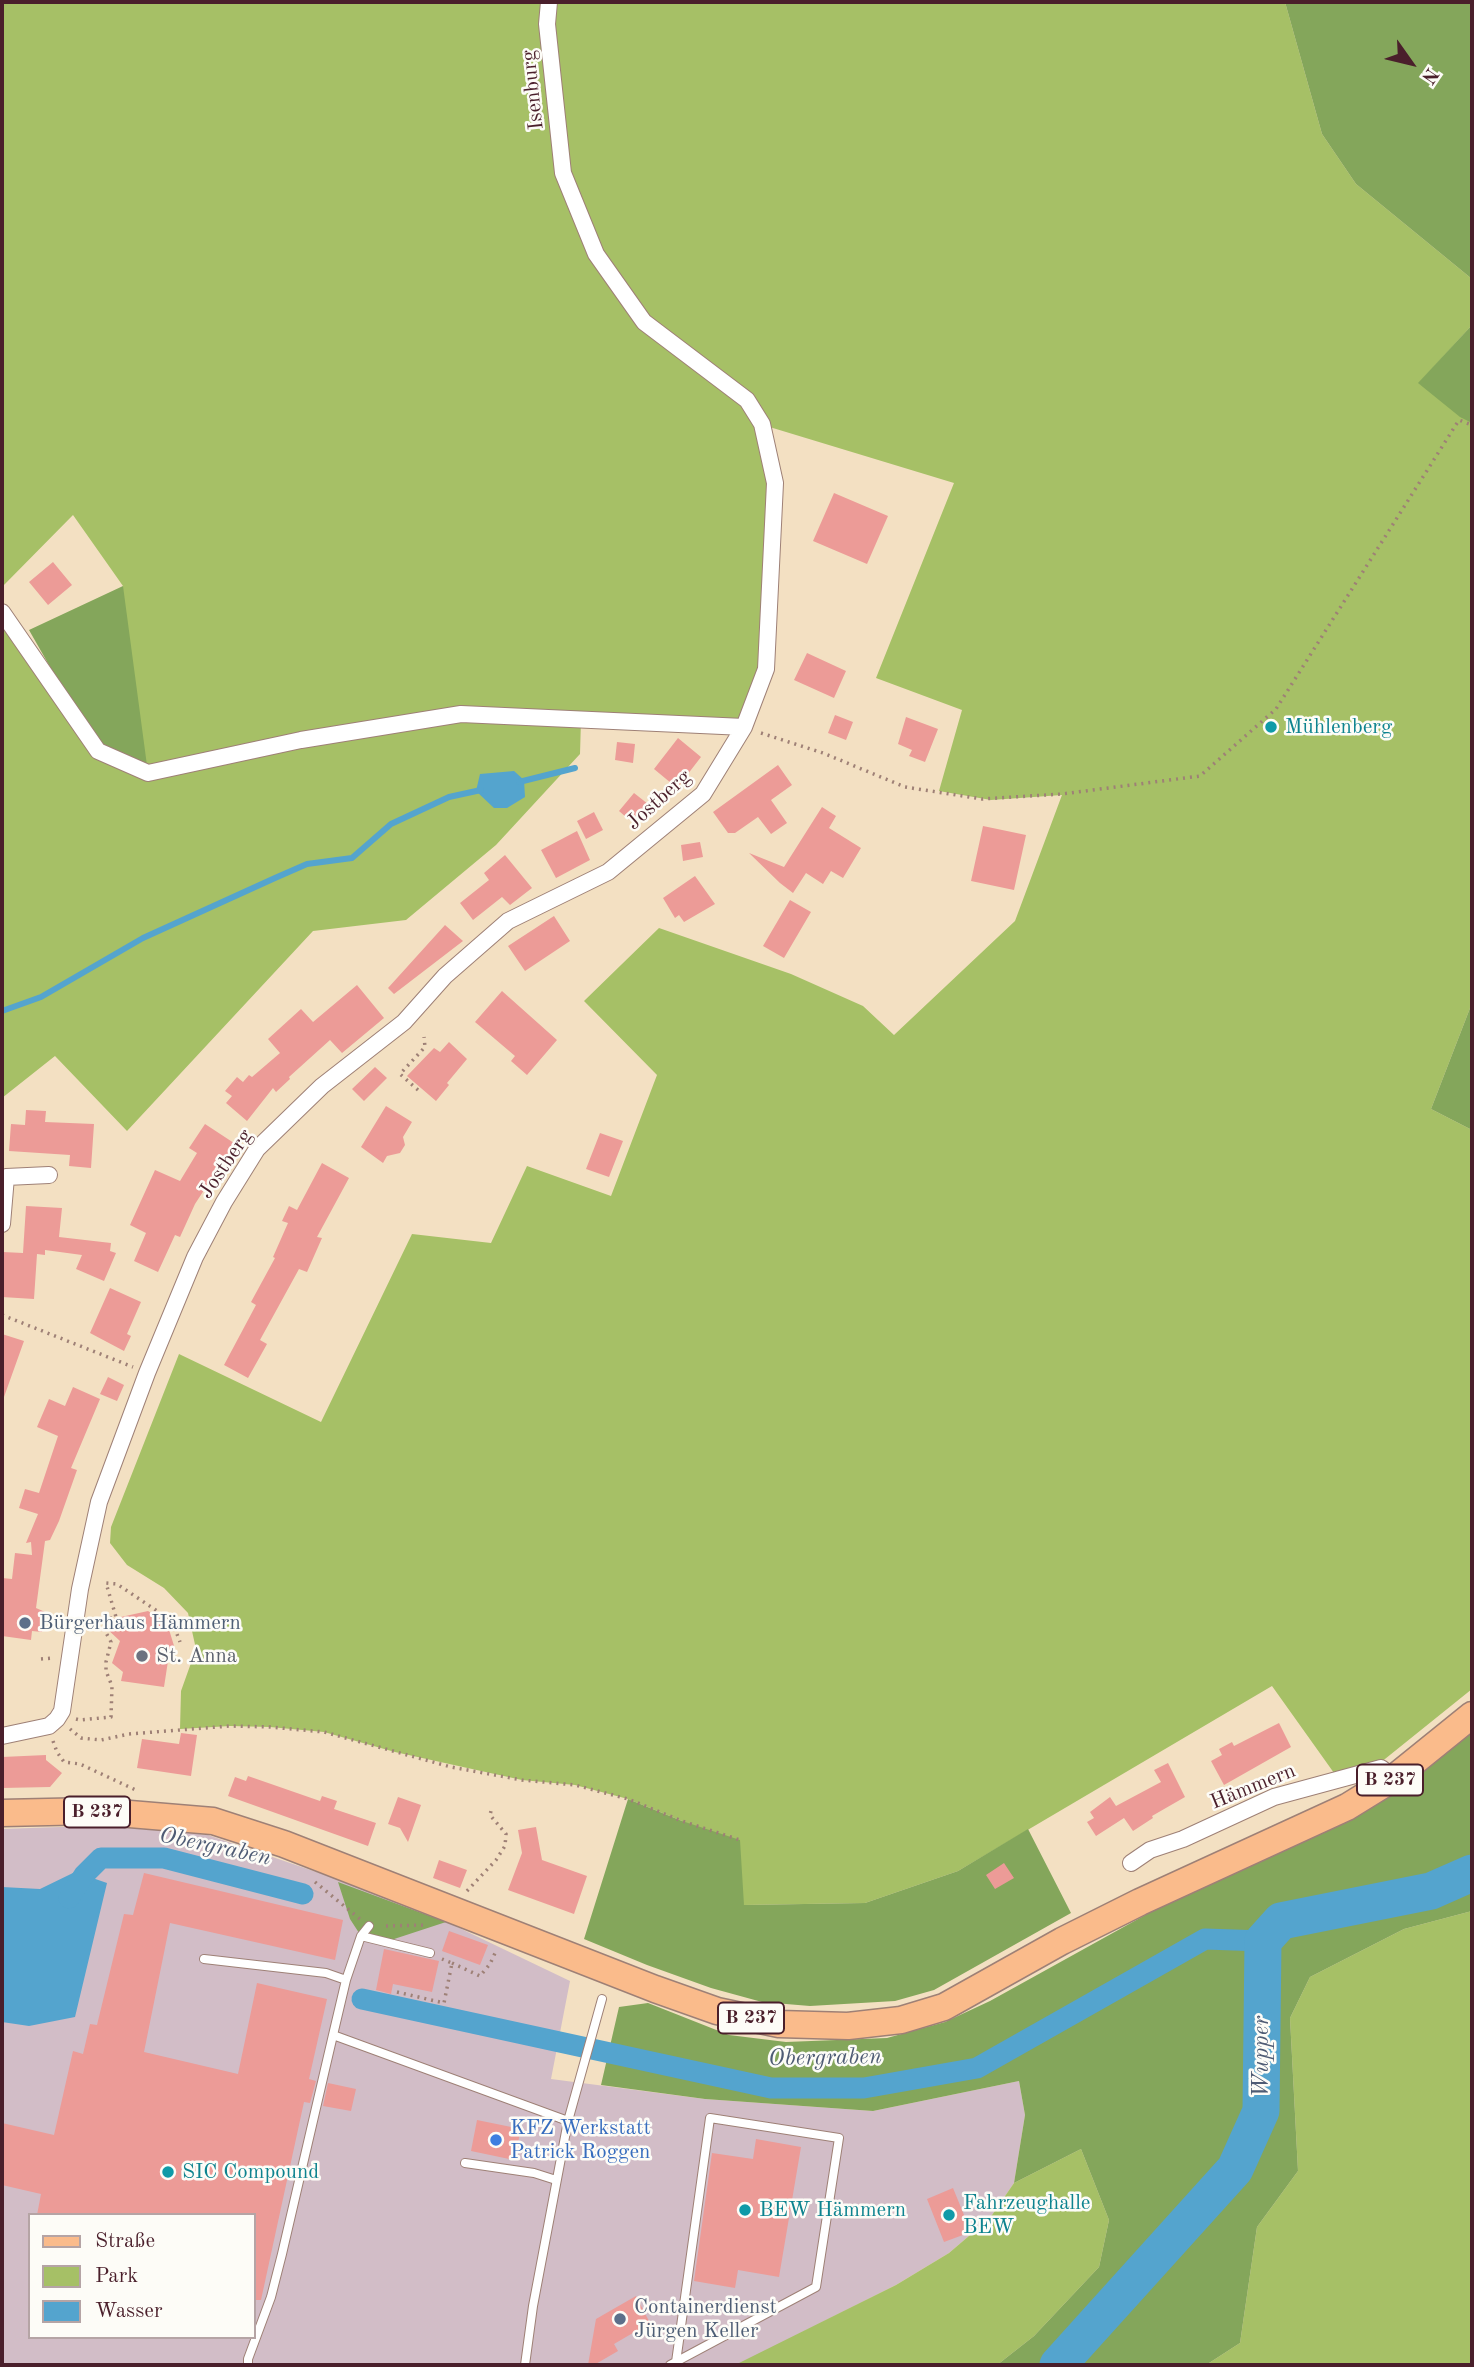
<!DOCTYPE html>
<meta charset="utf-8">
<style>
body{margin:0}
#map{position:relative;width:1474px;height:2367px;overflow:hidden;background:#f3e0c2;font-family:"Old Standard TT",serif}
canvas{display:block}
.frame{position:absolute;inset:0;border:4px solid #4a1f2b;pointer-events:none}
.legend{position:absolute;left:28px;top:2213px;width:228px;height:126px;box-sizing:border-box;background:#fdfcf7;border:2px solid #b5a4a5;margin:0;padding:9px 12px;list-style:none;font-size:21px;color:#4a1f2b}
.legend li{display:flex;align-items:center;gap:14px;height:35px}
.legend b{width:35px;border:2px solid #b5a4a5}
.north{position:absolute;left:1376px;top:28px;width:70px;height:70px;-webkit-text-stroke:5px #fdfcf7;paint-order:stroke;rotate:124deg;font-size:19px;font-weight:700;line-height:28px;text-align:center;color:#4a1f2b}
.north::after{content:'';display:block;margin:auto;width:24px;height:32px;background:#4a1f2b;clip-path:polygon(50% 0,100% 100%,50% 72%,0 100%)}
</style>
<div id="map">
<canvas width="1474" height="2367"></canvas>
<div class="frame"></div>
<ul class="legend">
<li><b style="height:9px;background:#fabb8b"></b>Straße</li>
<li><b style="height:19px;background:#a6c066"></b>Park</li>
<li><b style="height:19px;background:#54a4ce"></b>Wasser</li>
</ul>
<div class="north">N</div>
</div>
<script>
const context = document.querySelector('canvas').getContext('2d');
context.lineJoin = 'round';
function fill(path, color) { context.fillStyle = color; context.fill(path, 'evenodd'); }
const toPath = rows => new Path2D(rows.map(r => 'M' + r).join(''));
function strokePath(path, color, width, dash) { context.strokeStyle = color; context.lineWidth = width; context.lineCap = dash ? 'butt' : 'round'; context.setLineDash(dash || []); context.stroke(path); }
function drawText(font, color, halo, rows, align = 'center') {
  context.font = font + ' "Old Standard TT",serif'; context.lineWidth = 5; context.setLineDash([]); context.textBaseline = 'middle'; context.strokeStyle = halo; context.fillStyle = color; for (const [text, x, y, turn = 0] of rows) {
    context.save(); context.translate(x, y); context.rotate((+turn || 0) * Math.PI / 180); context.textAlign = isNaN(turn) ? turn : align; if (halo) context.strokeText(text, 0, 0); context.fillText(text, 0, 0); context.restore();
  }
}
fill(toPath([
 [118,1825,208,1835,337,1879,451,1924,570,1981,551,2079,705,2099,873,2111,1019,2081,1025,2115,1014,2183,990,2218,949,2253,896,2285,737,2365,2,2365,2,1829],
 [30,2215,254,2215,254,2337,30,2337]
]), '#d2bdc7');
fill(toPath([
 [2,2,1285,2,1322,134,1356,184,1472,279,1472,325,1419,383,1472,421,1472,1003,1431,1109,1472,1130,1472,1689,1380,1763,1334,1773,1272,1686,958,1871,865,1903,744,1905,682,1821,628,1799,575,1785,522,1780,395,1752,324,1732,270,1727,230,1726,180,1729,181,1691,196,1649,188,1613,164,1588,127,1565,110,1543,111,1527,179,1354,321,1422,412,1234,491,1243,527,1166,611,1196,657,1075,584,1001,659,928,791,974,863,1006,894,1035,1015,921,1062,795,991,800,939,791,962,710,876,678,954,483,763,425,775,483,766,669,744,727,581,720,580,754,496,845,406,920,313,931,127,1131,55,1056,2,1098,2,623,98,751,123,586,73,515,2,587],
 [1472,1911,1472,2365,1206,2365,1240,2343,1257,2227,1298,2171,1290,2018,1310,1977,1404,1929],
 [1081,2149,1109,2220,1099,2267,1034,2336,997,2365,735,2365,896,2285,949,2253,990,2218,1014,2183]
]), '#a6c066');
fill(toPath([
 [1285,2,1472,2,1472,279,1356,184,1322,134],
 [1472,325,1472,423,1460,417,1418,383],
 [123,586,148,773,98,751,29,630],
 [1472,1003,1472,1130,1431,1109],
 [1472,1715,1472,1911,1404,1929,1310,1977,1290,2018,1298,2171,1257,2227,1240,2343,1206,2365,997,2365,1034,2336,1099,2267,1109,2220,1081,2149,1014,2183,1025,2115,1019,2081,873,2111,705,2099,601,2085,619,2007,648,2003,729,2035,786,2042,887,2038,945,2022,990,2001,1297,1831],
 [628,1799,682,1821,740,1840,744,1905,865,1903,958,1871,1028,1829,1071,1913,934,1990,895,2001,810,2006,762,2002,711,1988,647,1965,584,1939],
 [338,1882,446,1922,388,1941,361,1936,350,1919]
]), '#84a65b');
fill(toPath([
 [514,771,524,780,525,797,507,808,494,808,476,791,480,774],
 [75,1872,107,1883,75,2017,29,2026,2,2022,2,1887,40,1889]
]), '#54a4ce');
strokePath(toPath([
 [519,782,575,768],
 [2,1011,41,997,143,938,275,878,307,864,352,858,391,824,449,797,481,790]
]), '#54a4ce', 6);
strokePath(toPath([
 [69,1898,84,1875,101,1858,164,1858,303,1894],
 [362,1999,771,2088,864,2088,977,2068,1205,1939,1263,1941]
]), '#54a4ce', 21);
strokePath(toPath([
 [1058,2365,1235,2169,1261,2111,1263,1941,1281,1921,1431,1891,1472,1873]
]), '#54a4ce', 37);
fill(toPath([
 [834,493,888,516,867,564,813,541],
 [53,562,72,585,48,605,29,582],
 [807,653,846,671,834,698,794,680],
 [835,715,853,722,846,740,828,733],
 [906,717,938,729,925,762,909,756,912,750,898,744],
 [678,738,701,757,677,788,654,769],
 [617,742,635,744,633,763,615,760],
 [778,765,792,785,771,800,787,823,771,834,758,817,735,833,728,833,713,812],
 [634,793,648,804,633,823,619,811],
 [822,807,836,816,829,828,861,848,843,878,831,871,823,884,806,873,793,893,780,883,749,853,784,867],
 [594,812,603,830,586,839,577,821],
 [983,826,1026,835,1014,890,971,881],
 [577,831,590,860,556,878,541,850],
 [700,842,703,857,683,861,681,845],
 [505,855,532,888,510,905,502,897,473,920,460,903,489,880,484,873],
 [695,876,715,904,684,922,679,915,675,918,663,898],
 [790,900,811,912,784,958,763,946],
 [554,916,570,941,525,971,508,946],
 [445,925,463,941,394,994,388,988],
 [357,985,384,1018,342,1053,330,1040,289,1077,290,1079,276,1092,273,1088,247,1121,226,1103,232,1096,225,1091,237,1077,243,1082,249,1075,252,1077,280,1053,268,1039,301,1009,313,1022],
 [502,991,557,1040,527,1075,511,1061,515,1056,475,1022],
 [449,1042,467,1059,447,1083,449,1085,436,1101,407,1076,434,1048,440,1052],
 [375,1067,387,1078,364,1101,352,1089],
 [386,1106,412,1122,403,1137,405,1145,400,1153,387,1156,383,1163,361,1147],
 [26,1110,46,1111,45,1122,94,1124,91,1168,69,1166,70,1155,9,1151,11,1124,25,1125],
 [205,1124,237,1145,228,1159,219,1167,195,1204,180,1237,175,1235,158,1272,134,1261,146,1233,130,1225,155,1170,180,1181,197,1153,189,1148],
 [600,1133,623,1141,609,1177,586,1169],
 [322,1163,349,1178,317,1237,322,1238,307,1272,299,1269,260,1340,267,1344,248,1378,224,1365,256,1305,251,1302,275,1258,273,1257,288,1223,282,1221,289,1206,297,1210],
 [26,1206,62,1208,59,1237,111,1243,110,1251,116,1253,104,1281,76,1269,82,1255,45,1250,45,1255,37,1254,34,1299,2,1297,3,1252,23,1253],
 [110,1288,141,1302,127,1334,131,1336,124,1351,90,1333],
 [2,1334,24,1341,4,1397,2,1397],
 [108,1377,124,1385,117,1401,100,1394],
 [73,1387,100,1399,71,1468,77,1470,59,1521,50,1540,45,1541,36,1608,45,1612,42,1632,32,1631,31,1640,2,1636,2,1578,12,1579,15,1553,32,1555,31,1542,26,1543,38,1514,19,1508,25,1489,39,1493,58,1436,37,1427,49,1399,65,1406],
 [148,1611,167,1623,175,1649,170,1648,164,1687,121,1681,123,1672,112,1663,120,1641,105,1627,112,1619],
 [1279,1723,1291,1747,1224,1785,1211,1761,1222,1755,1219,1749,1232,1742,1234,1746],
 [181,1733,197,1735,191,1776,137,1768,142,1739,179,1744],
 [46,1755,46,1760,62,1773,50,1787,2,1788,2,1757],
 [1168,1763,1185,1797,1152,1816,1153,1818,1133,1831,1124,1818,1096,1836,1087,1822,1094,1818,1090,1812,1110,1797,1116,1806,1161,1782,1154,1770],
 [248,1776,320,1801,322,1796,337,1801,334,1809,376,1823,368,1846,228,1796,235,1777,246,1781],
 [398,1797,421,1805,408,1842,400,1828,388,1824],
 [536,1827,542,1860,587,1876,574,1914,508,1890,522,1853,518,1830],
 [439,1860,467,1870,460,1888,433,1878],
 [1004,1863,1014,1878,995,1889,986,1875],
 [144,1873,343,1920,335,1960,170,1923,144,2052,238,2074,257,1983,327,1999,309,2079,316,2081,310,2103,304,2102,261,2300,254,2300,254,2215,37,2215,41,2194,2,2185,2,2123,54,2135,73,2051,83,2054,90,2024,97,2025,124,1914,133,1915],
 [449,1931,488,1945,480,1965,442,1951],
 [384,1949,439,1961,432,1992,393,1984,391,1994,376,1990],
 [328,2083,356,2089,351,2111,323,2106],
 [477,2120,521,2129,514,2160,471,2151],
 [756,2139,801,2147,779,2277,738,2270,735,2288,694,2281,712,2153,753,2159],
 [953,2188,971,2232,944,2242,927,2199],
 [636,2296,650,2323,614,2344,618,2351,594,2365,588,2365,596,2319]
]), '#ec9b97');
const service = toPath([
 [369,1926,361,1936,346,1980,333,2035,568,2121],
 [361,1936,430,1953],
 [204,1959,326,1973,346,1980],
 [465,2163,534,2173,556,2180],
 [248,2365,248,2359,271,2297,282,2254,333,2035],
 [525,2365,533,2306,568,2121,602,1999],
 [670,2365,816,2287,839,2138,710,2118,676,2362]
]);
const minor = toPath([
 [2,612,98,751,148,773,301,740,461,714,744,727],
 [2,1224,6,1177,49,1175],
 [2,1736,49,1726,57,1719,62,1711,80,1589,99,1502,147,1373,195,1257,224,1202,257,1149,322,1086,404,1022,445,976,508,921,608,872,703,794,744,727,766,669,775,483,762,424,747,400,644,322,596,254,563,173,547,24,549,2],
 [1131,1863,1150,1850,1183,1839,1274,1797,1381,1768,1394,1778]
]);
const primary = toPath([
 [2,1813,94,1811,213,1821,284,1844,655,1989,717,2011,779,2024,848,2026,901,2020,944,2007,1062,1941,1140,1902,1347,1807,1394,1778,1472,1715]
]);
strokePath(service, '#9e8076', 10);
strokePath(minor, '#9e8076', 18);
strokePath(primary, '#9e8076', 29);
strokePath(toPath([
 [761,733,823,753,905,787,982,799,1062,794,1200,776,1276,709,1459,420,1472,425],
 [418,1090,400,1074,425,1047,424,1037],
 [2,1315,133,1367],
 [41,1659,54,1658],
 [76,1719,80,1720,111,1717,112,1686,106,1671,106,1662,111,1642,103,1627,111,1618,116,1617,106,1583,117,1584,172,1621,180,1642],
 [70,1729,81,1738,101,1740,129,1734,230,1726,270,1727,324,1732,451,1767,522,1780,575,1785,628,1799,682,1821,740,1840],
 [53,1741,57,1752,64,1762,80,1764,138,1791],
 [315,1882,360,1919],
 [467,1891,496,1860,505,1846,506,1834,490,1815,492,1807],
 [386,1926,427,1925],
 [452,1963,480,1976,490,1964,496,1951],
 [397,1992,444,2003,452,1963,442,1959]
]), '#9e8076', 3.5, [2, 5]);
strokePath(service, '#fff', 8);
strokePath(minor, '#fff', 16);
strokePath(primary, '#fabb8b', 26);
for (const [x, y, r, color] of [
 [1271,727,7,"#0f9aa8"],
 [25,1623,7,"#5c6f8a"],
 [142,1656,7,"#6b7280"],
 [496,2140,7,"#3f7fe0"],
 [168,2172,7,"#0f9aa8"],
 [745,2210,7,"#0f9aa8"],
 [949,2215,7,"#0f9aa8"],
 [620,2319,7,"#5c6f8a"]
]) { const dot = new Path2D(); dot.arc(x, y, r, 0, 2 * Math.PI); context.fillStyle = color; context.fill(dot); strokePath(dot, '#fdfcf7', 2.5); }
for (const [x, y, w] of [
 [1390,1780,66],
 [97,1812,66],
 [751,2018,66]
]) { const box = new Path2D(); box.roundRect(x - w / 2, y - 15.5, w, 31, 5); context.fillStyle = '#fdfcf7'; context.fill(box); strokePath(box, '#4a1f2b', 2); }
drawText('bold 19px', '#4a1f2b', null, [
 ["B 237",1390,1780],
 ["B 237",97,1812],
 ["B 237",751,2018]
]);
drawText('21px', '#4a1f2b', '#fdfcf7', [
 ["Isenburg",533,90,-96],
 ["Jostberg",659,800,-42],
 ["Jostberg",226,1164,-56],
 ["Hämmern",1253,1787,-22]
]);
drawText('21px', '#0d838f', '#fdfcf7', [
 ["Mühlenberg",1285,727],
 ["SIC Compound",182,2172],
 ["Fahrzeughalle",963,2203],
 ["BEW",963,2227],
 ["BEW Hämmern",759,2210]
], 'left');
drawText('21px', '#4e5e75', '#fdfcf7', [
 ["Bürgerhaus Hämmern",39,1623],
 ["Containerdienst",634,2307],
 ["Jürgen Keller",634,2331]
], 'left');
drawText('21px', '#5b616d', '#fdfcf7', [
 ["St. Anna",156,1656]
], 'left');
drawText('21px', '#366cbe', '#fdfcf7', [
 ["KFZ Werkstatt",510,2128],
 ["Patrick Roggen",510,2152]
], 'left');
drawText('italic 23px', '#4e5b74', '#fdfcf7', [
 ["Obergraben",215,1847,12],
 ["Wupper",1262,2057,-90],
 ["Obergraben",825,2058,-1]
]);
</script>
